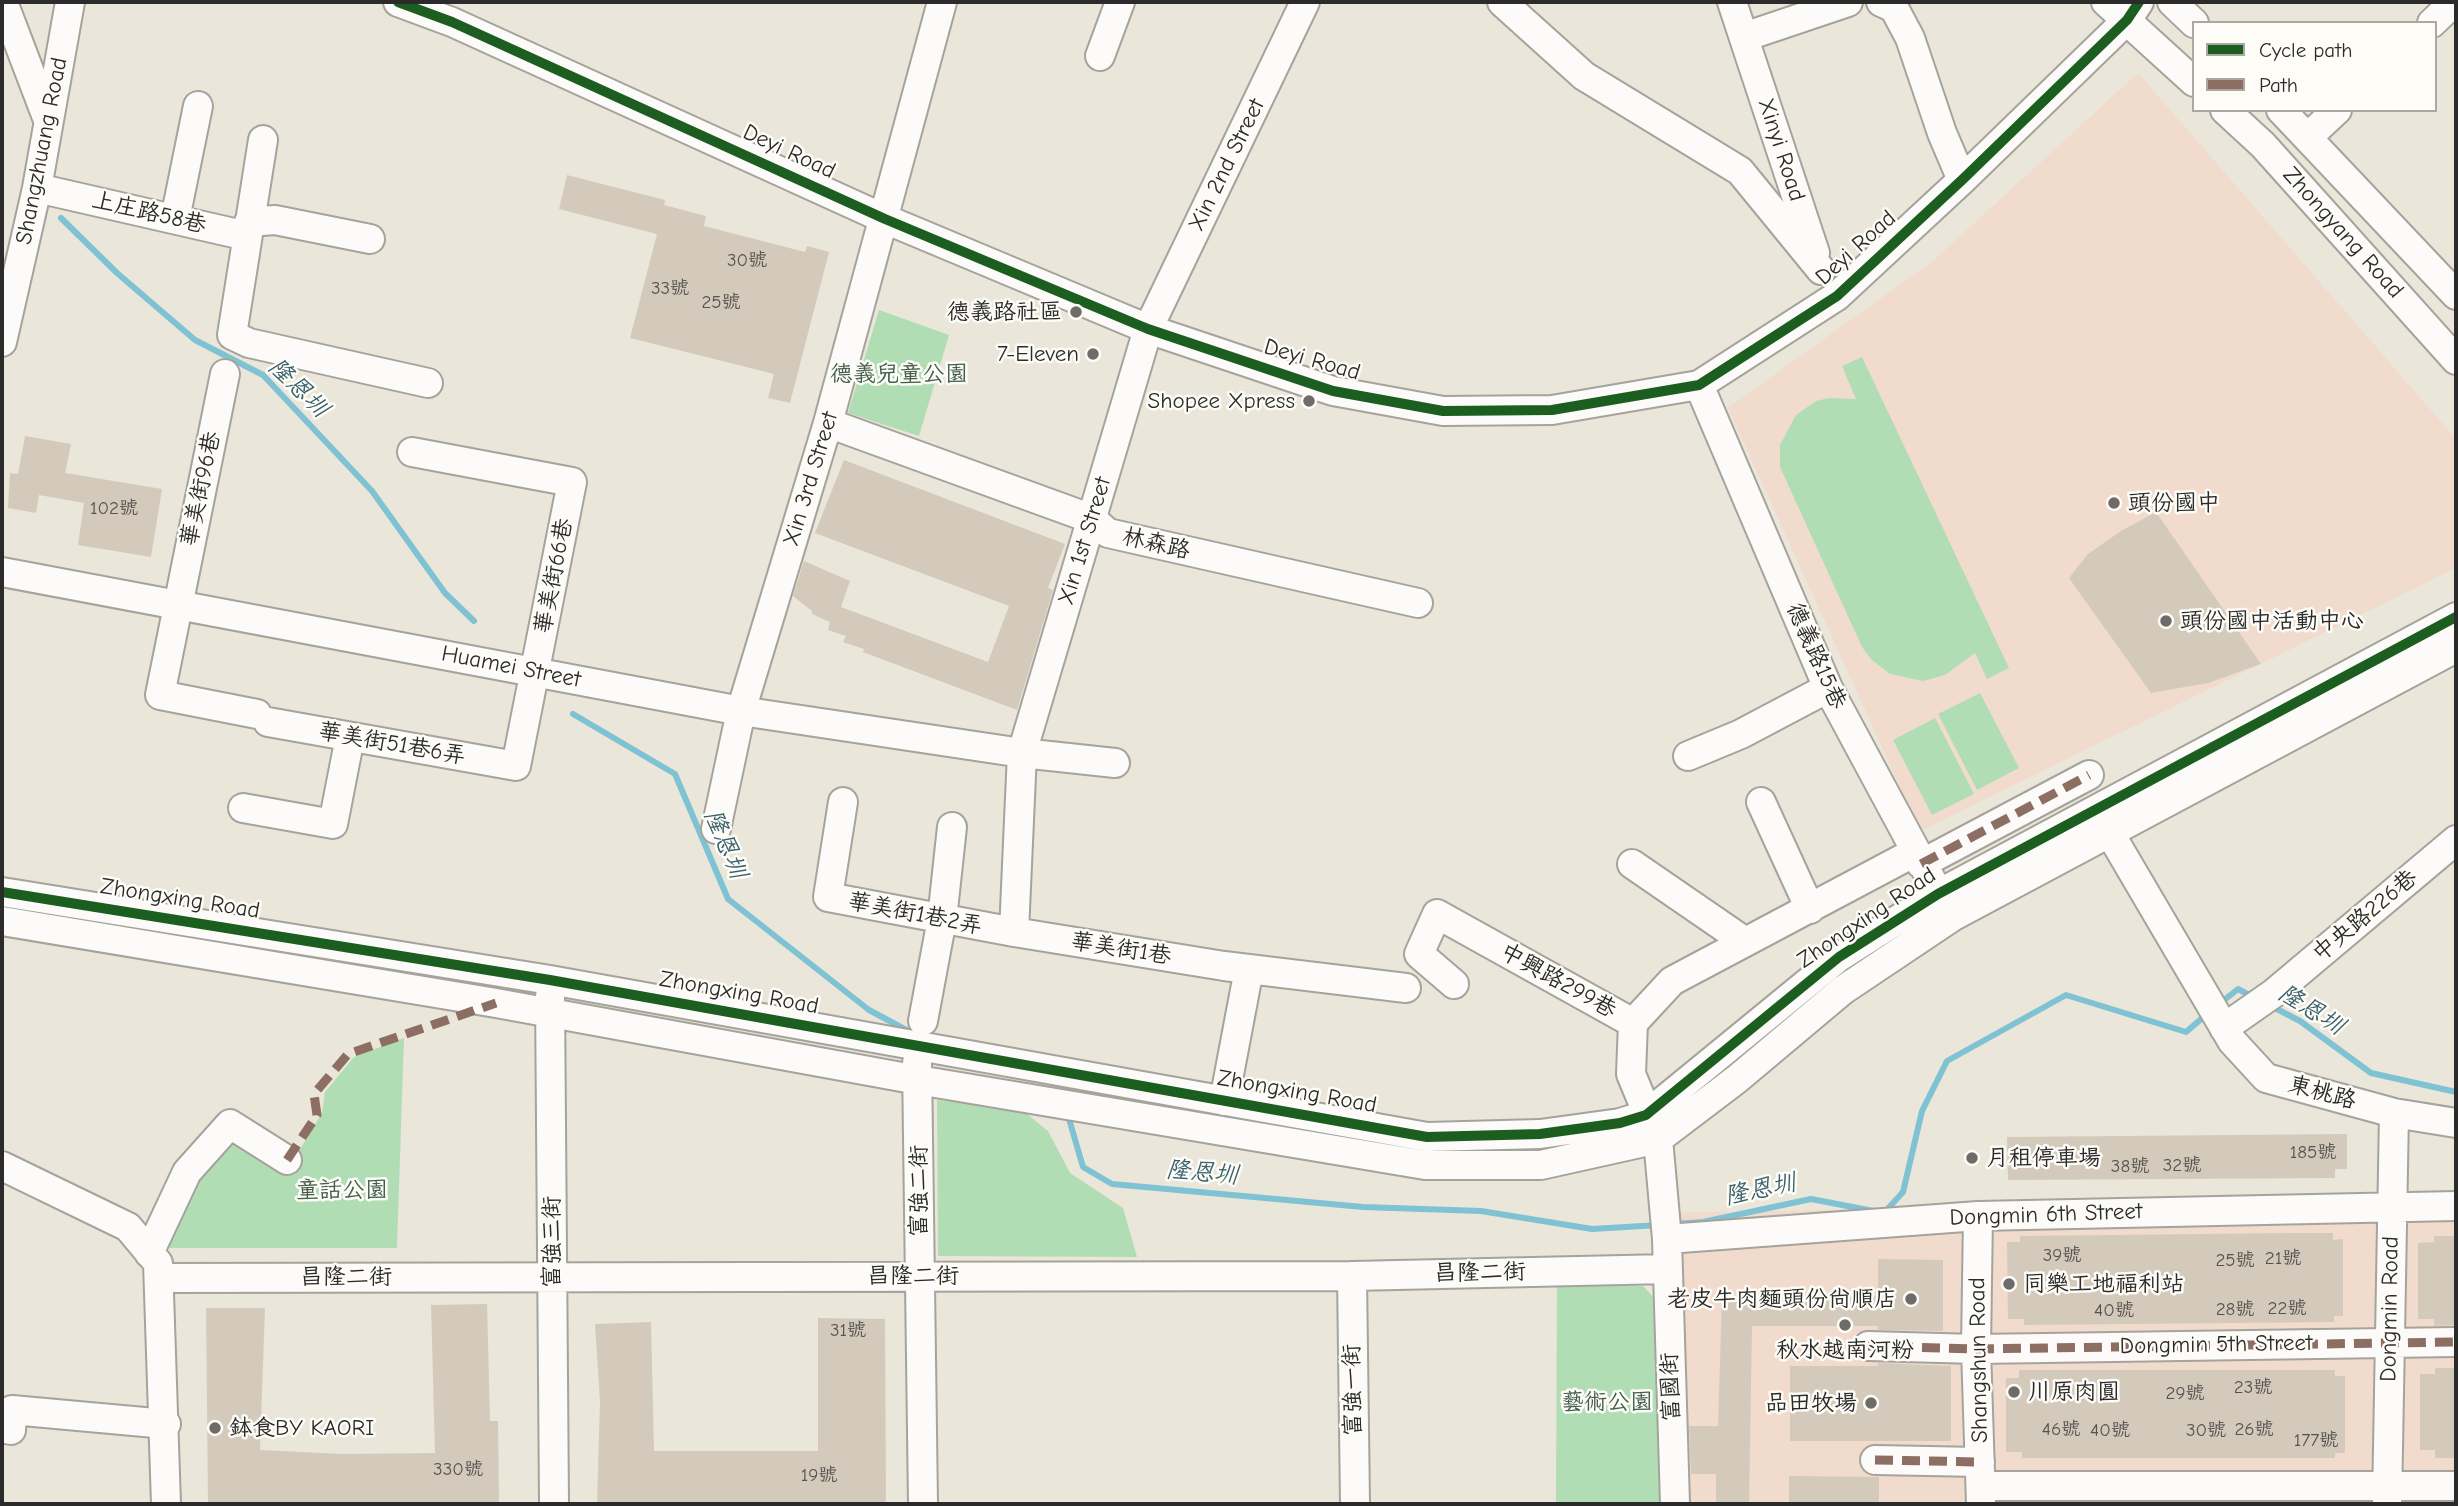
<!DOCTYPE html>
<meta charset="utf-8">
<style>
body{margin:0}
#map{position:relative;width:2458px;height:1506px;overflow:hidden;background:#eae6d9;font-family:"Comic Neue",sans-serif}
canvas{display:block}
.frame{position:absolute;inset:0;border:4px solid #2b2b2b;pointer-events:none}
.legend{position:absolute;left:2192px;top:21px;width:245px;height:91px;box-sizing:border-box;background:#fdfcf7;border:2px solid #a9a8a5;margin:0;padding:9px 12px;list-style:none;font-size:21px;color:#2b2b2b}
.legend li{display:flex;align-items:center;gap:14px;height:35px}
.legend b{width:35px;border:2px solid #a9a8a5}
</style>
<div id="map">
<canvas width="2458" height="1506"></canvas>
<div class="frame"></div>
<ul class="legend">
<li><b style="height:9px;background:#1b5e20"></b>Cycle path</li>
<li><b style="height:9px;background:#8d6e63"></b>Path</li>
</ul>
</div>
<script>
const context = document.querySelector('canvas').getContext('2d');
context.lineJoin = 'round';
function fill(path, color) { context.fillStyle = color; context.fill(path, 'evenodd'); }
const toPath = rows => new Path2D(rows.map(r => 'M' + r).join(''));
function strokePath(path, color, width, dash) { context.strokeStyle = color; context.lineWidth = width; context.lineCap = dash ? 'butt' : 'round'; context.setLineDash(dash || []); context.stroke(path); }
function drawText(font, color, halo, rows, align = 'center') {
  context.font = font + ' "Comic Neue","LXGW WenKai TC",sans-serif'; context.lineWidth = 5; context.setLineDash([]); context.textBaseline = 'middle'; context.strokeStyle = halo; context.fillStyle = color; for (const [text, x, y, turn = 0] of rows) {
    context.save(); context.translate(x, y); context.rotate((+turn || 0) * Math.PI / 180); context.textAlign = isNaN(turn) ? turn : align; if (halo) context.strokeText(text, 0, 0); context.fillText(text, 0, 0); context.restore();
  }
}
fill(toPath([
 [2138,73,2456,439,2456,568,1920,831,1728,408,1933,261],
 [2456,1198,2456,1504,1670,1504,1663,1213]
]), '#f1dbcd');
fill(toPath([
 [879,310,949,335,919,436,848,413],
 [1862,357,2009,668,1987,679,1975,653,1945,675,1923,681,1890,674,1872,660,1862,647,1780,467,1780,445,1796,415,1816,401,1829,398,1856,399,1842,366],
 [1980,693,2019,768,1977,790,1938,714],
 [1935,718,1974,794,1932,815,1893,740],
 [404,1038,397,1248,164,1248,195,1176,236,1136,285,1174,322,1113,325,1092,354,1057],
 [937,1100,1022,1110,1048,1131,1070,1173,1123,1208,1137,1257,938,1256],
 [1557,1285,1643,1286,1657,1301,1660,1504,1556,1504]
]), '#b1ddb5');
strokePath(toPath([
 [61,218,117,273,195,340,263,375,372,491,445,593,474,621],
 [573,714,675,774,728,899,869,1010,912,1033],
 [2218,1005,2238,989,2255,998],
 [2271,1006,2300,1021,2371,1073,2456,1092],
 [1069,1119,1083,1167,1112,1184,1363,1207,1481,1211,1592,1229,1659,1225],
 [1674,1224,1703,1222,1811,1199,1884,1213,1903,1192,1922,1111,1947,1061,2066,995,2186,1032,2207,1014]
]), '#7fc2d3', 6);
fill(toPath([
 [567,175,665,200,664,205,706,216,704,226,805,252,807,246,829,252,790,403,768,398,774,374,630,338,657,234,559,209],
 [25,436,71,444,65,473,162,489,151,557,78,545,84,503,39,495,36,513,8,508,10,473,18,474],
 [844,460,1065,544,1048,588,1053,590,1017,710,863,652,864,649,843,642,846,636,828,630,830,622,812,614,812,611,793,596,804,561,850,581,841,607,988,662,1009,606,815,533],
 [2156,512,2261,664,2208,683,2151,693,2069,578,2088,554,2121,531],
 [2347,1134,2347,1169,2335,1169,2335,1178,2008,1180,2007,1137],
 [2292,1233,2333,1233,2333,1240,2343,1239,2343,1316,2334,1316,2334,1322,2024,1325,2024,1319,2008,1319,2007,1242,2020,1242,2020,1236],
 [2434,1236,2456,1236,2456,1325,2434,1326,2434,1319,2418,1319,2418,1243,2434,1242],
 [1878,1259,1943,1260,1943,1331,1878,1330,1878,1326,1752,1326,1749,1504,1716,1504,1716,1474,1691,1474,1689,1426,1718,1426,1722,1296,1878,1296],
 [487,1304,490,1421,498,1421,499,1502,208,1503,206,1308,265,1308,260,1450,342,1454,435,1453,431,1305],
 [818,1318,885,1319,886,1504,597,1504,600,1402,595,1324,651,1322,654,1451,818,1451],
 [1878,1363,1951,1366,1951,1441,1790,1441,1790,1366,1878,1366],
 [2435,1368,2456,1368,2456,1458,2435,1458,2435,1450,2420,1450,2420,1374,2435,1374],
 [2019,1370,2335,1370,2335,1376,2345,1376,2345,1453,2335,1453,2335,1458,2022,1458,2022,1452,2006,1452,2006,1378,2019,1378],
 [1789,1476,1879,1477,1879,1504,1789,1504]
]), '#d3cabc');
const minor = toPath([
 [3,2,48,120],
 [398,2,452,22,885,219,1148,329,1333,391,1443,411,1552,410,1699,385,1837,296,1962,180,2127,20,2139,2],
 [1502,2,1584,76,1740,171,1821,270],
 [1732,2,1815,253],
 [1881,2,1894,8,1910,38,1942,133,1962,180],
 [2106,2,2194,82],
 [2172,2,2194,23],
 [2432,23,2454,2],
 [1744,37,1848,2],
 [1100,56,1120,2],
 [2225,110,2263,145,2456,360],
 [2281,110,2456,295],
 [2308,137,2337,110],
 [263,140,232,335,249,343,428,383],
 [37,188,247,236],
 [175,219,198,106],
 [249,222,275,220,370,239],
 [2,342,37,188,70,2],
 [225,374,160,695,257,714],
 [1699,385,1828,688,1947,909],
 [828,423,1092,519,1108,533,1418,603],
 [2,572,741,711,1022,753,1115,763],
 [268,722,516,766,572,482,412,452],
 [1688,756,1741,734,1828,688],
 [843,802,828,897,1014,932,1224,966,1406,988],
 [1761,802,1810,909],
 [243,808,333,824,350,737],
 [2101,818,2232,1041,2266,1078,2394,1113,2456,1123],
 [716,829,741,711,828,423,942,2],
 [1632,864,1744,941],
 [1921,864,2089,775],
 [2,892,550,980,1427,1137,1540,1134,1620,1123,1646,1115,1839,957,1938,894,2456,617],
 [2,921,496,1003,918,1080,1425,1165,1541,1165,1658,1139,1737,1079,1843,990,1952,917,2456,648],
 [1014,932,1022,753,1148,329,1305,2],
 [1454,984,1419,954,1437,914,1633,1023,1631,1074,1658,1139,1667,1239],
 [550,996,554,1504],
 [923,1021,942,919,952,827],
 [1633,1023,1672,981,1915,852],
 [2224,1028,2274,993,2456,840],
 [917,1063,923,1504],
 [1224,1101,1249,969],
 [2,1166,128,1227,158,1263,166,1504],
 [1978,1216,1976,1349,1981,1504],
 [149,1253,187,1172,230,1124,287,1160],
 [1352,1276,1355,1504],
 [159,1278,1352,1276,1668,1269],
 [1868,1346,1976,1349,2456,1342],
 [2,1428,11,1430,12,1410,166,1424],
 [1875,1460,1980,1462],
 [1981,1486,2456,1486],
 [1675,1504,1667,1239,1978,1216,2456,1206],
 [2387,1504,2394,1113]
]);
strokePath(minor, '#a5a39b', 32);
strokePath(minor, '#fcfbf9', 28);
strokePath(toPath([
 [1921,864,2089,775],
 [287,1160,317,1115,314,1094,348,1054,496,1003],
 [1868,1346,1976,1349,2456,1342],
 [1875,1460,1980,1462]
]), '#8d6e63', 9, [18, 9]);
strokePath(toPath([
 [398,2,452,22,885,219,1148,329,1333,391,1443,411,1552,410,1699,385,1837,296,1962,180,2127,20,2139,2],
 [2,892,550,980,1427,1137,1540,1134,1620,1123,1646,1115,1839,957,1938,894,2456,617]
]), '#1b5e20', 10);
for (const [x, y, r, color] of [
 [1076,312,7,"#6e6c68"],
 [1093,354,7,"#6e6c68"],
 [1309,401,7,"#6e6c68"],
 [2114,503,7,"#6e6c68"],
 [2166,621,7,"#6e6c68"],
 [1972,1158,7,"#6e6c68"],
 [2009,1284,7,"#6e6c68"],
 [1911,1299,7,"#6e6c68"],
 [1845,1325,7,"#6e6c68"],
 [2014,1392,7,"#6e6c68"],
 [1871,1403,7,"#6e6c68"],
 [215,1428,7,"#6e6c68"]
]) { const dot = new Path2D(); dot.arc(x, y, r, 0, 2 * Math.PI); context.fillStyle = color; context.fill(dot); strokePath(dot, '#fdfcf7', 2.5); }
drawText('19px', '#55534f', null, [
 ["30號",747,261],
 ["33號",670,289],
 ["25號",721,303],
 ["102號",114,509],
 ["185號",2313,1153],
 ["32號",2182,1166],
 ["38號",2130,1167],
 ["39號",2062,1256],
 ["21號",2283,1259],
 ["25號",2235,1261],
 ["22號",2287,1309],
 ["28號",2235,1310],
 ["40號",2114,1311],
 ["31號",848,1331],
 ["23號",2253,1388],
 ["29號",2185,1394],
 ["46號",2061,1430],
 ["26號",2254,1430],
 ["40號",2110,1431],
 ["30號",2206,1431],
 ["177號",2316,1441],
 ["330號",458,1470],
 ["19號",819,1476]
]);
drawText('23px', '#2b2b2b', '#fdfcf7', [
 ["Xinyi Road",1781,150,72],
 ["Shangzhuang Road",42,151,-79],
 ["Deyi Road",789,152,25],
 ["Xin 2nd Street",1227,165,-64],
 ["上庄路58巷",149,213,13],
 ["Zhongyang Road",2343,233,48],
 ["Deyi Road",1856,248,-42],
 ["Deyi Road",1312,360,16],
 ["Xin 3rd Street",811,479,-73],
 ["華美街96巷",201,489,-78],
 ["Xin 1st Street",1085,541,-73],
 ["林森路",1156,544,13],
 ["華美街66巷",554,576,-79],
 ["德義路15巷",1816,656,66],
 ["Huamei Street",511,667,11],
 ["華美街51巷6弄",392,744,10],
 ["Zhongxing Road",180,899,9],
 ["華美街1巷2弄",915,914,11],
 ["中央路226巷",2365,916,-40],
 ["Zhongxing Road",1867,918,-34],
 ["華美街1巷",1121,949,9],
 ["中興路299巷",1558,981,29],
 ["Zhongxing Road",739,993,10],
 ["Zhongxing Road",1297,1092,10],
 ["東桃路",2322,1093,15],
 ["富強二街",919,1191,-90],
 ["Dongmin 6th Street",2046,1215,-2],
 ["富強三街",552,1242,-90],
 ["昌隆二街",1480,1273,-1],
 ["昌隆二街",913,1276],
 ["昌隆二街",346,1277],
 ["Dongmin Road",2390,1309,-89],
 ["Dongmin 5th Street",2216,1345,-1],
 ["Shangshun Road",1979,1360,-91],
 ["富國街",1671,1387,-92],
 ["富強一街",1353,1390,-91]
]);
drawText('23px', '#2b2b2b', '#fdfcf7', [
 ["德義路社區",1062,312,"right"],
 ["7-Eleven",1079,354,"right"],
 ["Shopee Xpress",1295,401,"right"],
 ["頭份國中",2128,503],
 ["頭份國中活動中心",2180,621],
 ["月租停車場",1986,1158],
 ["同樂工地福利站",2023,1284],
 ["老皮牛肉麵頭份尚順店",1897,1299,"right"],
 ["秋水越南河粉",1845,1350,"center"],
 ["川原肉圓",2028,1392],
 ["品田牧場",1857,1403,"right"],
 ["鉢食BY KAORI",229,1428]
], 'left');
drawText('23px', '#455e4c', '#fdfcf7', [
 ["德義兒童公園",899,374],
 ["童話公園",342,1190],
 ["藝術公園",1607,1402]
]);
drawText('italic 24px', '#3a616d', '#fdfcf7', [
 ["隆恩圳",298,388,44],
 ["隆恩圳",725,844,67],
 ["隆恩圳",2311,1010,32],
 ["隆恩圳",1202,1173,5],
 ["隆恩圳",1760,1190,-12]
]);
</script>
